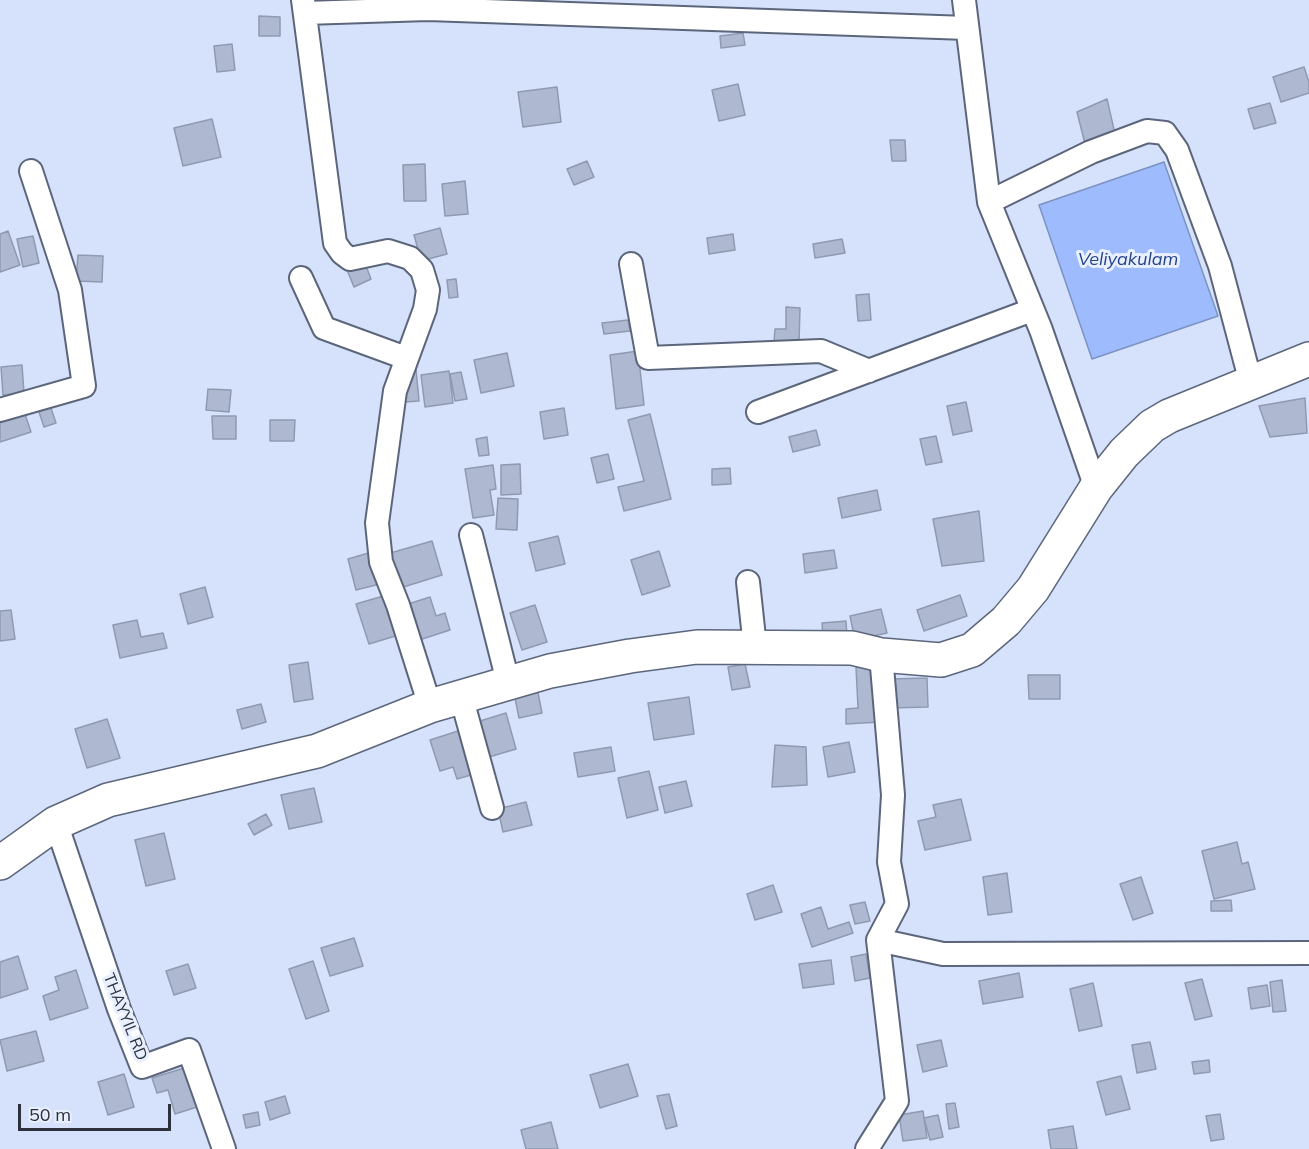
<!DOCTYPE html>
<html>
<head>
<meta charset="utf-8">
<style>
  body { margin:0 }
  #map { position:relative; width:1309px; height:1149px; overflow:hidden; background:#d6e2fb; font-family:Mulish,sans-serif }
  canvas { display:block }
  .scale { position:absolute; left:18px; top:1104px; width:153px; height:27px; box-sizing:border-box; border:3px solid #2d313b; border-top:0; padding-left:8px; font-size:18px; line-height:21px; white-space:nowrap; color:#2d313b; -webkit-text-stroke:4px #e8effe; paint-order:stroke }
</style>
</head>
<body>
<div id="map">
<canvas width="1309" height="1149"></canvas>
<div class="scale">50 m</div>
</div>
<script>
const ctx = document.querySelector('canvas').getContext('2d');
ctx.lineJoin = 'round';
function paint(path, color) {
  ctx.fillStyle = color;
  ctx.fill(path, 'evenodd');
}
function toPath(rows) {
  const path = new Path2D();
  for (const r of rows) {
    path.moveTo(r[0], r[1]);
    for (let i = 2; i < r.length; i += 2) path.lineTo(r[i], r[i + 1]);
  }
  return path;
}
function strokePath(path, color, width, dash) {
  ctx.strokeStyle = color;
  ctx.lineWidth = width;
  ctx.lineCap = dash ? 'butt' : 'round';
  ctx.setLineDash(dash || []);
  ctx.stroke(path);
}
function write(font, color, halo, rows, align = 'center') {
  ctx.font = font + ' Mulish,sans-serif';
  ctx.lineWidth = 6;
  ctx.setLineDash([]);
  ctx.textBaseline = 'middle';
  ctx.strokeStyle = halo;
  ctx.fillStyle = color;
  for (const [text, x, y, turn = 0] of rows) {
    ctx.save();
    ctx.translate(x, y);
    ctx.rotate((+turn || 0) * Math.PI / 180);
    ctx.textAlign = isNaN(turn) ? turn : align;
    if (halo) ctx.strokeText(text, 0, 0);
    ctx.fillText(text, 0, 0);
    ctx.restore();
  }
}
const water = toPath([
  [1164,162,1218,316,1092,359,1039,205,1164,162]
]);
paint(water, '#9dbbfd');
strokePath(water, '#7b92c3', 1.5);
const building = toPath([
  [259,16,280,17,280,36,259,36,259,16],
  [743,33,745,45,721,48,720,36,743,33],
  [232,44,235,70,217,72,214,46,232,44],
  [1304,67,1309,82,1309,93,1281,102,1273,77,1304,67],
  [738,84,745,115,719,121,712,90,738,84],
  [557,87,561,122,523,127,518,92,557,87],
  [1107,99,1115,134,1085,144,1077,112,1107,99],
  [1270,103,1276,123,1254,129,1248,109,1270,103],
  [212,119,221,157,183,166,174,128,212,119],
  [890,140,905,140,906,161,892,161,890,140],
  [587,161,594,177,574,185,567,169,587,161],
  [425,164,426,201,404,201,403,165,425,164],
  [465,181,468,214,445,216,442,184,465,181],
  [440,228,447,254,421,261,414,235,440,228],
  [8,231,20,265,0,272,0,234,8,231],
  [733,234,735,250,709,254,707,238,733,234],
  [33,236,39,263,23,267,17,239,33,236],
  [842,239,845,253,815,258,813,244,842,239],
  [78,255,103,256,102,282,76,281,78,255],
  [363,258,371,279,354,287,345,265,363,258],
  [456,279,458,297,449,298,447,280,456,279],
  [869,294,871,320,858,321,856,295,869,294],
  [786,307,800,308,799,343,774,342,775,329,786,329,786,307],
  [628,320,630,331,604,334,602,323,628,320],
  [638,351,644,405,616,409,610,355,638,351],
  [507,353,514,386,481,393,474,360,507,353],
  [22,365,24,393,3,395,1,367,22,365],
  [402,369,416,369,419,401,405,402,402,369],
  [449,371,453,403,425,407,421,375,449,371],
  [461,372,467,399,455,401,450,374,461,372],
  [208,389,231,390,229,412,206,410,208,389],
  [1305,398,1307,433,1270,437,1259,406,1305,398],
  [49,402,56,423,44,427,37,406,49,402],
  [966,402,972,431,953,435,947,406,966,402],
  [23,408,31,432,0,442,0,416,23,408],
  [564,408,568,435,544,439,540,412,564,408],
  [650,414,671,499,624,511,618,487,644,481,628,420,650,414],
  [212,416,236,416,236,439,213,439,212,416],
  [270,420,295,420,294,441,270,441,270,420],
  [816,430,820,445,793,452,789,437,816,430],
  [936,436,942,462,926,465,920,439,936,436],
  [487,437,489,455,479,456,476,439,487,437],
  [608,454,614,479,597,483,591,458,608,454],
  [520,464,521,494,501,495,501,465,520,464],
  [493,465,496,489,490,490,494,515,473,518,465,469,493,465],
  [730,468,731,484,712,485,712,469,730,468],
  [877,490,881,510,842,518,838,498,877,490],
  [498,498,518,499,517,530,496,529,498,498],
  [979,511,984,561,942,566,933,519,979,511],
  [558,536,565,564,536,571,529,543,558,536],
  [432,541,442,575,397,589,387,554,432,541],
  [834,550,837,568,805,573,803,554,834,550],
  [659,551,670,586,642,595,631,560,659,551],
  [372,552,380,584,356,590,348,559,372,552],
  [205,587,213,617,188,624,180,594,205,587],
  [390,594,402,634,369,644,356,604,390,594],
  [960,595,967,616,924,631,917,610,960,595],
  [430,597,436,616,445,613,450,630,413,642,402,606,430,597],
  [535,605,547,642,522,650,510,613,535,605],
  [881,609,887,633,855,640,850,616,881,609],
  [11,610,15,639,0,641,0,611,11,610],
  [137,620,141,637,163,633,167,648,120,658,113,625,137,620],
  [846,621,847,637,823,638,822,623,846,621],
  [308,662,313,699,294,702,289,665,308,662],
  [745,664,750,687,732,690,728,667,745,664],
  [877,666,880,722,846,724,846,709,858,708,856,667,877,666],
  [1028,675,1060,675,1060,699,1029,699,1028,675],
  [927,678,928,707,889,708,889,679,927,678],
  [537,688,542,713,519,718,514,693,537,688],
  [689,697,694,734,654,740,648,703,689,697],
  [261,704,266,722,242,729,237,710,261,704],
  [506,713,516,749,489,757,480,721,506,713],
  [107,719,120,758,87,768,75,729,107,719],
  [458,731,471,775,457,779,453,767,440,771,430,740,458,731],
  [849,742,855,772,828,777,823,747,849,742],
  [775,745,806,747,807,785,772,787,775,745],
  [611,747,615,771,578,777,574,753,611,747],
  [649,771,658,810,627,818,618,778,649,771],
  [686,781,692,806,665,813,659,787,686,781],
  [314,788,322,822,289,829,281,795,314,788],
  [961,799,971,840,925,850,918,821,936,817,933,805,961,799],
  [526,802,532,825,503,832,498,809,526,802],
  [266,814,272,825,254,835,248,824,266,814],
  [164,833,175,879,146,886,135,840,164,833],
  [1237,842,1242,864,1248,862,1255,889,1214,899,1202,851,1237,842],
  [1007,873,1012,912,988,915,983,877,1007,873],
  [1141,877,1153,913,1133,920,1120,884,1141,877],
  [773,885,782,912,755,920,747,894,773,885],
  [1231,900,1232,911,1211,911,1211,901,1231,900],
  [865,902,870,921,855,924,850,905,865,902],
  [821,907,828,929,849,922,853,933,812,947,801,914,821,907],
  [354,938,363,966,330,976,321,948,354,938],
  [866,954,870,978,855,981,851,957,866,954],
  [18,956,28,989,0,998,0,962,18,956],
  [831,960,834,984,803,988,799,964,831,960],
  [313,961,329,1011,306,1019,289,969,313,961],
  [188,964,196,988,174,995,166,971,188,964],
  [76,970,88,1008,50,1020,43,996,59,990,55,977,76,970],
  [1019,973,1023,997,983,1004,979,981,1019,973],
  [1202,979,1212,1016,1195,1020,1185,983,1202,979],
  [1282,980,1286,1011,1273,1012,1270,982,1282,980],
  [1093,983,1102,1026,1079,1031,1070,989,1093,983],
  [1267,985,1270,1006,1251,1009,1248,988,1267,985],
  [36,1031,44,1061,7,1071,0,1040,36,1031],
  [941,1040,947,1066,923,1072,917,1045,941,1040],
  [1150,1042,1156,1069,1137,1073,1132,1045,1150,1042],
  [1209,1060,1210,1072,1194,1074,1192,1062,1209,1060],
  [628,1064,638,1096,600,1108,590,1075,628,1064],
  [184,1068,197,1107,175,1114,168,1090,157,1093,152,1078,184,1068],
  [124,1074,134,1107,108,1115,98,1082,124,1074],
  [1121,1076,1130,1109,1106,1115,1097,1082,1121,1076],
  [669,1094,677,1126,666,1129,657,1096,669,1094],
  [285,1096,290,1113,270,1120,265,1102,285,1096],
  [955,1103,959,1127,949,1129,946,1104,955,1103],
  [923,1111,927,1138,903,1141,899,1115,923,1111],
  [258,1112,260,1125,246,1128,243,1115,258,1112],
  [1220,1114,1224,1139,1211,1141,1206,1116,1220,1114],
  [938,1115,943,1137,930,1140,924,1118,938,1115],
  [551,1122,558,1149,526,1149,521,1130,551,1122],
  [1073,1126,1077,1149,1051,1149,1048,1130,1073,1126]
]);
paint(building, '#aeb9d1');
strokePath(building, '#8f9ab1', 1.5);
const minor = toPath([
  [303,0,335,243,342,253,350,259,388,251,410,258,422,270,428,290,425,309,395,391,377,523,381,562,398,605,430,706],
  [964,0,989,202,1041,330,1096,488],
  [305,13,428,9,967,28],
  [989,202,1091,152,1147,131,1165,133,1177,150,1220,266,1251,383],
  [631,264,648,358,821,351,869,371],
  [301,278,324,328,406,358],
  [0,410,84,386,70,290,31,171],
  [758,412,1032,310],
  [471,535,508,682],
  [748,582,755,647],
  [881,655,893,795,889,862,897,904,878,940,943,954,1309,953],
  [461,696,492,808],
  [56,823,119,1009,142,1067,189,1050,224,1149],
  [867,1149,897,1101,878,940]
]);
const secondary = toPath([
  [0,863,56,823,108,800,317,751,430,706,550,671,630,656,697,647,852,648,881,655,941,660,972,650,1006,621,1033,589,1096,488,1124,453,1152,426,1169,416,1309,359]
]);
strokePath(minor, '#5c667b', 26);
strokePath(secondary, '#5c667b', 36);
strokePath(minor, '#fff', 22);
strokePath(secondary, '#fff', 33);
write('16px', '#2d313b', '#e8effe', [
  ["THAYYIL RD",125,1017,68]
]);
write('italic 18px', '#26438e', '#e8effe', [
  ["Veliyakulam",1128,260]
]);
</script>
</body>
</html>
